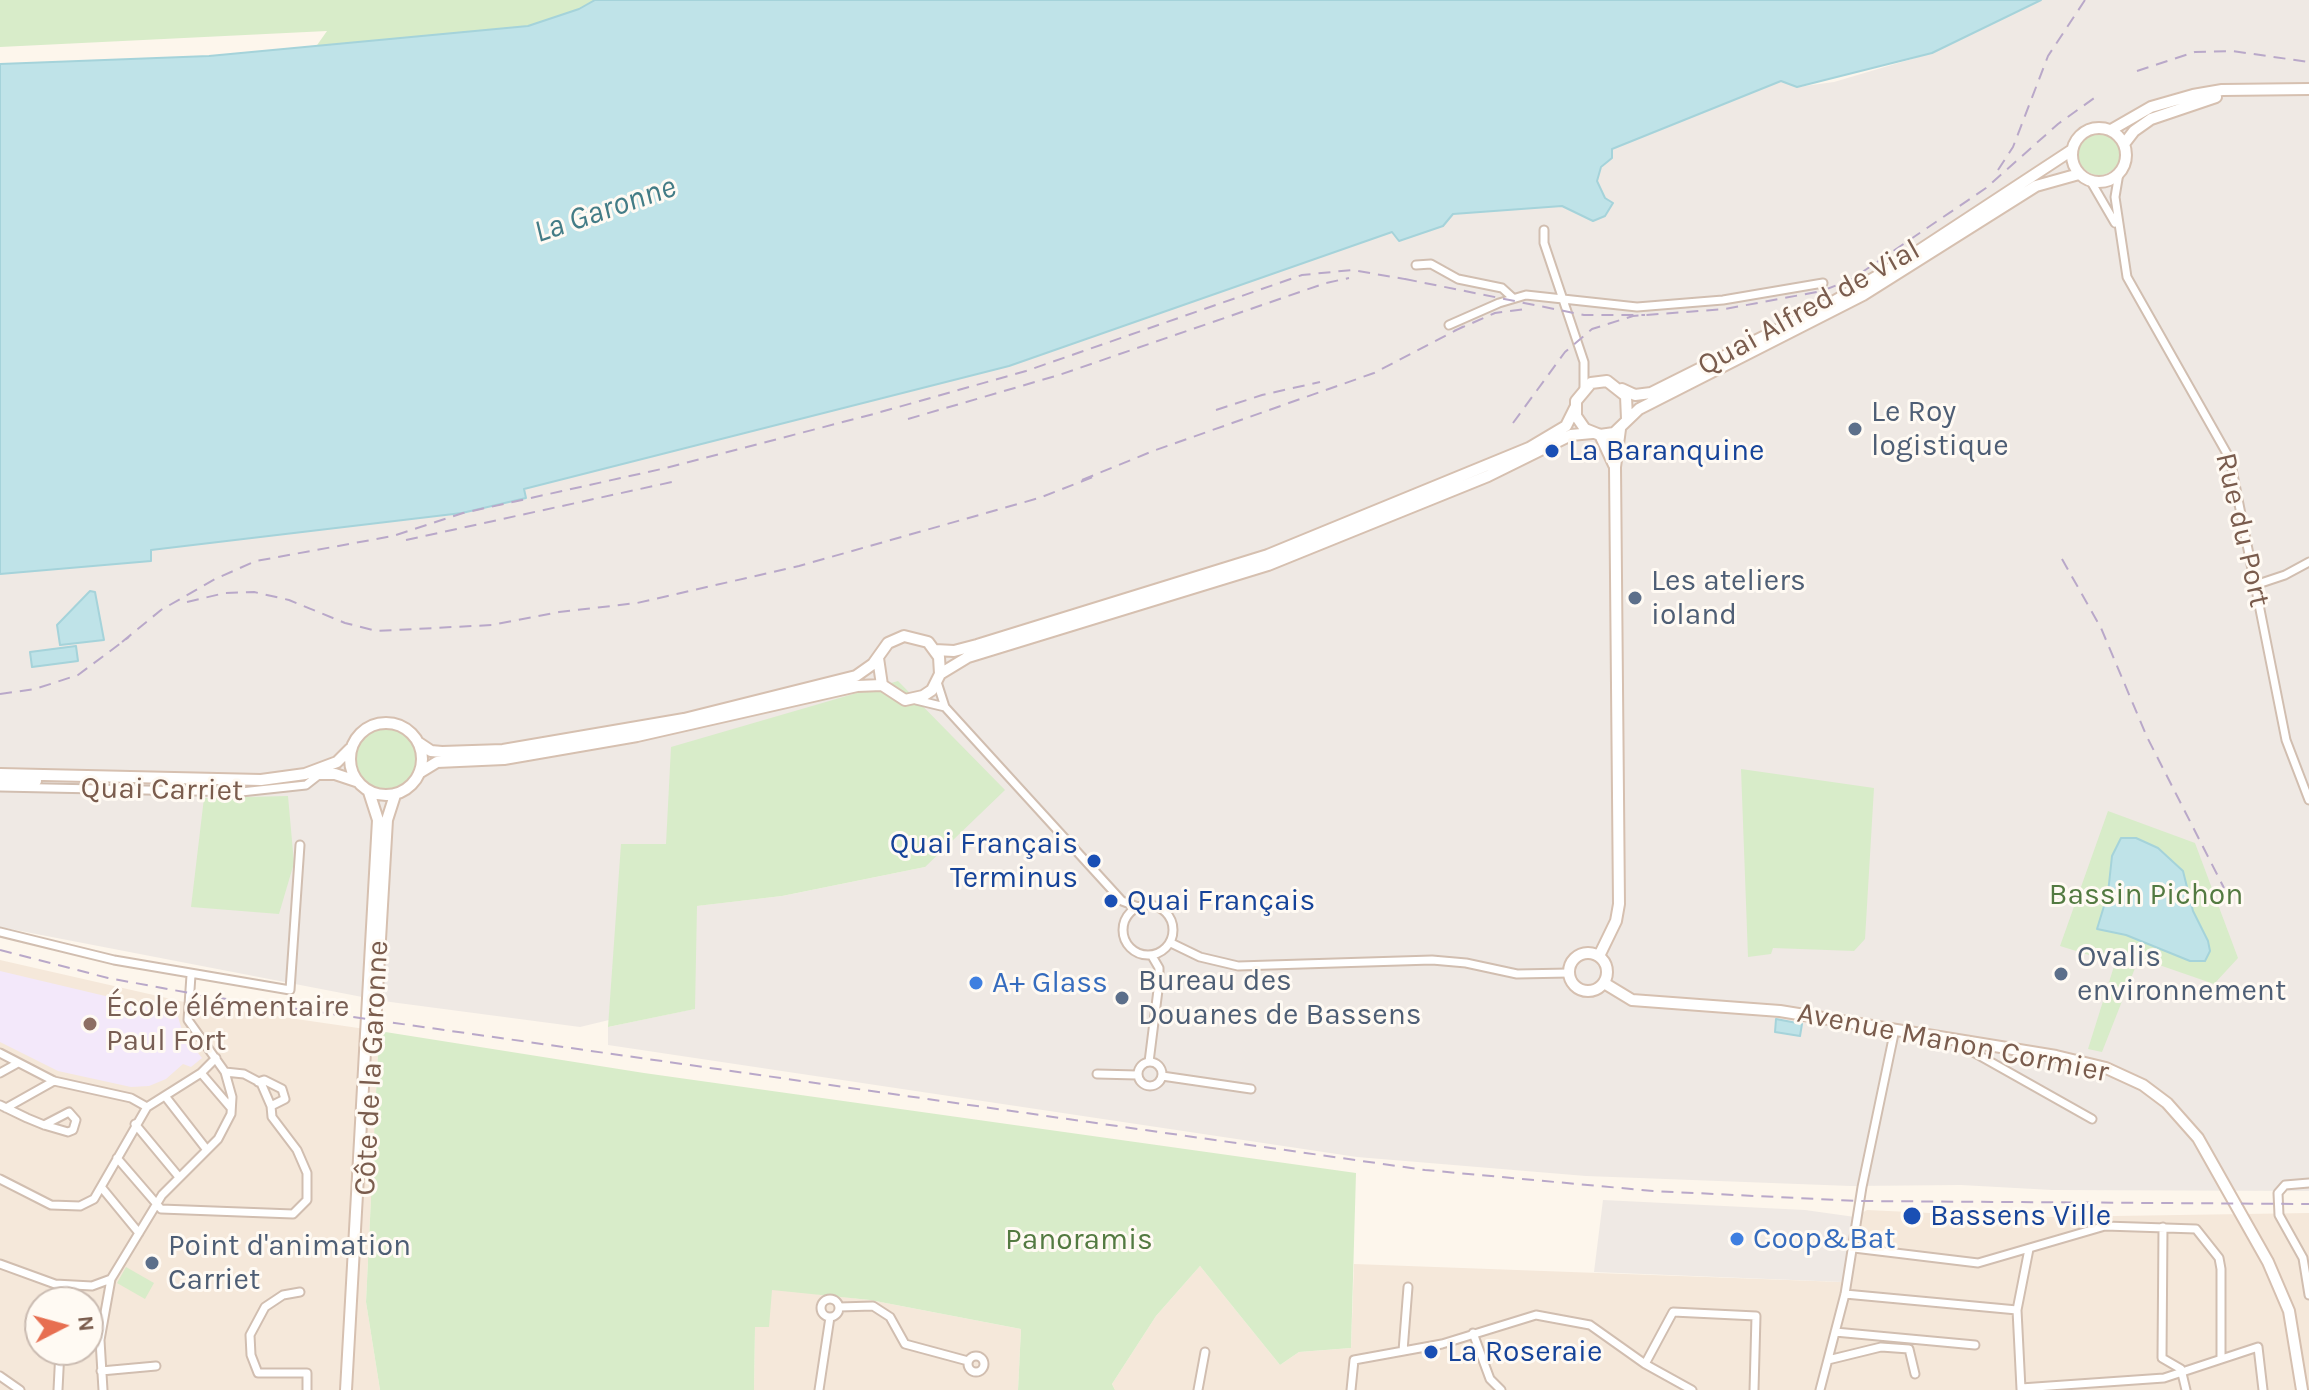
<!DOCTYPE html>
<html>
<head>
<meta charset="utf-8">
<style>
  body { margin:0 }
  #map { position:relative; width:2309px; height:1390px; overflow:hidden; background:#fdf6ec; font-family:Karla,sans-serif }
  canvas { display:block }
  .north { position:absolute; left:24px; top:1286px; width:80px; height:80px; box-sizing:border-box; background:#fffaf3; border:2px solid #cabbb1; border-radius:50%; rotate:84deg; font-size:22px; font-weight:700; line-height:32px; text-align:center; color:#7a5c4d }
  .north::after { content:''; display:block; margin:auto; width:28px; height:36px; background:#e76f51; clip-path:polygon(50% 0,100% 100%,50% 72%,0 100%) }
</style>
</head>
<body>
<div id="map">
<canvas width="2309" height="1390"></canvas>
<div class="north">N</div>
</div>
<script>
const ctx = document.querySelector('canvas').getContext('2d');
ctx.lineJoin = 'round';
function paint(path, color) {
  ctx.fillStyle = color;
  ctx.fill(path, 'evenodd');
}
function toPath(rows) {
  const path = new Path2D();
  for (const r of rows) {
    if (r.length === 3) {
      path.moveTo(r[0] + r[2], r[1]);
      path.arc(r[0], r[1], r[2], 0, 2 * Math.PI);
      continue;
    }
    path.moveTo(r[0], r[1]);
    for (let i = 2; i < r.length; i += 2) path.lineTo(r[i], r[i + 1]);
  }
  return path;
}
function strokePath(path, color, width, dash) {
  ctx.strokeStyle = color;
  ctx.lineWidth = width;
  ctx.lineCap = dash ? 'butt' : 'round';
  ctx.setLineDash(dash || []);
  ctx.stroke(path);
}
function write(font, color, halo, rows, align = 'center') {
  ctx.font = font + ' Karla,sans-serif';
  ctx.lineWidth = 6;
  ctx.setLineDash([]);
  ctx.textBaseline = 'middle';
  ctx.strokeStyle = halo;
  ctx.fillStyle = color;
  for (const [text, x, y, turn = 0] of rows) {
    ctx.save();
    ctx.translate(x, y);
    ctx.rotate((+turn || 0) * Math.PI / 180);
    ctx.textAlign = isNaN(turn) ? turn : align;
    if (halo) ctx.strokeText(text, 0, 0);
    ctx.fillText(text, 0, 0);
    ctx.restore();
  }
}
paint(toPath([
  [0,960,193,1004,379,1031,366,1302,380,1390,0,1390],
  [40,1302,88,1302,88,1350,40,1350],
  [1867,1210,1930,1213,1930,1228,1931,1221,1938,1221,1938,1214,2027,1214,2049,1217,2309,1213,2309,1390,1115,1390,1112,1384,1156,1316,1200,1266,1280,1365,1299,1352,1351,1348,1354,1264,1842,1282,1855,1217],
  [771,1289,870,1300,1021,1329,1018,1390,754,1390,755,1326]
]), '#f5e8da');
paint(toPath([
  [2041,0,2309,0,2309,1191,2052,1190,1961,1185,1851,1186,1586,1176,1357,1157,608,1045,608,1027,694,1009,696,906,782,896,925,867,666,844,622,844,609,1020,580,1027,383,1001,0,927,0,574,150,561,150,550,525,497,523,489,1393,232,1399,241,1443,226,1453,214,1562,206,1593,221,1613,203,1602,195,1597,181,1598,172,1611,158,1612,149,1781,81,1797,87,1834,82,1932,53],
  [1603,1200,1805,1210,1855,1217,1843,1282,1594,1272]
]), '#efe9e4');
paint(toPath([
  [0,971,177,1013,183,1034,202,1058,191,1067,183,1064,166,1079,149,1086,131,1087,58,1071,0,1042]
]), '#f3e8fa');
paint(toPath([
  [0,0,595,0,579,9,528,26,315,48,327,31,0,47],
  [2099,154,21],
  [898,681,1005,790,925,867,782,896,697,906,695,1009,608,1027,621,844,666,844,671,747],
  [385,759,31],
  [1741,769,1874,788,1865,939,1854,951,1773,948,1771,954,1748,957],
  [288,796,294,863,279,914,191,907,204,798],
  [2108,811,2195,843,2238,958,2214,984,2139,958,2102,1052,2088,1049,2115,963,2060,946],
  [379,1031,644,1073,1356,1173,1351,1348,1299,1352,1280,1365,1200,1266,1156,1316,1112,1384,1115,1390,1018,1390,1021,1329,870,1300,772,1290,769,1327,755,1327,754,1390,380,1390,366,1302],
  [126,1267,154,1283,145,1299,117,1283]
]), '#d8ecc9');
const water = toPath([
  [595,0,2041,0,1932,53,1797,87,1781,81,1612,149,1612,158,1601,167,1597,181,1605,198,1613,203,1605,216,1593,221,1562,206,1453,214,1443,226,1399,241,1392,232,1009,366,524,489,526,498,462,513,151,550,151,561,0,574,0,64,209,56,528,26,579,9,595,0],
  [90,591,95,592,104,640,60,645,57,625,90,591],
  [76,646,78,661,32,667,30,652,76,646],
  [2121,838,2136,838,2158,848,2183,871,2193,911,2208,941,2210,951,2205,961,2190,961,2126,935,2097,929,2108,893,2112,856,2121,838],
  [1776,1019,1802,1024,1800,1036,1775,1032,1776,1019]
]);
paint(water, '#bfe3e8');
strokePath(water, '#a5d3da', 2);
const street = toPath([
  [2119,173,2115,197,2127,277,2230,459,2286,740,2309,800],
  [2090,180,2115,223],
  [1544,230,1544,243,1584,362,1584,388],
  [1416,265,1431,264,1458,279,1502,288,1513,298],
  [1449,325,1499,303,1526,295,1637,307,1723,300,1823,283],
  [2255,585,2285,575,2309,562],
  [937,682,945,707,1122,901,1138,907],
  [916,700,945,707],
  [0,787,241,792,306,785,320,774],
  [1148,930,25],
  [0,932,114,960,290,990,300,845],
  [1171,943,1200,957,1238,966,1432,960,1466,963,1517,974,1569,973],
  [1970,1043,1973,1052,2092,1119],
  [0,1053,54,1081,131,1098,147,1107],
  [1149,1062,1159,982,1159,968,1152,956],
  [1150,1074,12],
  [225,1072,244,1074,261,1083,271,1106,285,1099,282,1089,264,1080,258,1082],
  [0,1073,18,1063],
  [201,1073,231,1108],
  [1097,1074,1137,1075],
  [1162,1076,1251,1089],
  [165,1096,207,1150],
  [0,1105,27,1118,44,1125,68,1132,73,1130,76,1120,69,1112,44,1125],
  [6,1108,54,1081],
  [135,1124,179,1177],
  [117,1158,161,1209,293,1214,307,1200,307,1173,297,1150,272,1117,271,1106],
  [0,1179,51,1205,80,1206,94,1199,147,1107,201,1073,216,1058],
  [2309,1183,2285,1185,2278,1193,2279,1215,2303,1258,2309,1295],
  [102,1188,139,1233],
  [2163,1227,2162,1358,2181,1369,2186,1390],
  [1854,1248,1978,1263,2105,1226,2196,1229,2219,1258,2221,1269,2221,1357],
  [0,1264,55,1284,92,1286,111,1279],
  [300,1292,283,1295,265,1307,250,1335,251,1355,258,1373,307,1373,307,1390],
  [1845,1294,2017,1310],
  [830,1308,9],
  [62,1302,63,1285],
  [839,1307,873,1306,890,1317,905,1344,968,1361],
  [1835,1332,1975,1345],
  [1473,1333,1490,1379,1501,1390],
  [1403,1351,1408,1287],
  [976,1364,8],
  [1828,1360,1881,1347,1909,1349,1915,1374],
  [1645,1364,1673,1312,1756,1316,1754,1390],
  [101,1371,156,1366],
  [0,1376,20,1390],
  [2021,1388,2164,1378,2258,1347,2263,1390],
  [2021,1389,2017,1310,2029,1249],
  [58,1390,60,1350],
  [103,1390,100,1340,111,1279,162,1195,218,1139,231,1114,232,1097,225,1072,188,1020,191,975],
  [819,1390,830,1317],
  [1198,1390,1205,1352],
  [1351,1390,1354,1360,1442,1344,1536,1315,1590,1325,1645,1364,1692,1390],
  [1820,1390,1845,1294,1862,1187,1895,1029]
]);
const secondary = toPath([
  [2099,155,27],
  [2111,130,2151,107,2193,95,2222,90,2309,89],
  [2124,144,2134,131,2151,119,2216,97],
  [1622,389,1635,395,1651,393,1831,303,1903,261,2072,150],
  [1627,419,1626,396,1607,381,1591,383,1576,401,1576,416,1585,429,1600,435,1614,433,1639,409,1863,295,2036,186,2079,174],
  [1600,435,1614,465],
  [935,650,954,651,977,645,1268,555,1529,448,1566,426,1575,408],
  [940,674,968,657,1268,565,1488,476,1571,435,1592,433],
  [386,759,36],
  [419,743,431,751,442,752,503,750,684,719,856,676,873,664,888,643,904,636,928,642,939,657,940,674,932,690,923,696,905,700,882,685,878,658],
  [419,773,437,762,504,759,637,736,857,686,882,685],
  [0,774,261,780,305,774,337,762,350,749],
  [311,774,335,774,356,781],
  [0,782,36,781],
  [1588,972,19],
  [1599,956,1616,921,1619,904,1615,467,1620,429],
  [1604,983,1632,1000,1780,1011,2056,1056,2106,1068,2143,1085,2167,1103,2198,1138,2268,1262,2289,1311,2302,1390],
  [375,1025,387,820,395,795],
  [346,1390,378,820,369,792]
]);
strokePath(street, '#d1beb0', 11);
strokePath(secondary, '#d6c0b0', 14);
strokePath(street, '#fff', 7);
strokePath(secondary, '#fff', 10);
strokePath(toPath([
  [2137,71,2195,52,2232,51,2309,62],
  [1998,170,2013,147,2048,56,2085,0],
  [1405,279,1584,315,1645,315],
  [1454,331,1495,313,1526,309],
  [1216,410,1262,395,1320,382],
  [908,419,1059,375,1326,283,1349,278],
  [1513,423,1565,352,1592,329,1633,316,1725,309,1822,291,1852,279,1986,188,2058,124,2097,96],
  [1082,480,1153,451,1374,373,1464,326],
  [406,540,672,482],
  [2062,559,2101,628,2147,737,2224,888],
  [187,602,225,593,254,592,289,600,345,623,377,631,492,625,559,612,637,603,799,566,1039,498,1093,477],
  [122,642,161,610,215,579,256,561,393,536,463,513,666,468,870,415,1026,371,1302,275,1352,270,1416,281],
  [0,694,35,689,78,675,129,637],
  [0,950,108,978,206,996,1425,1170,1653,1191,1858,1201,2309,1204]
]), '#b9a8c9', 2, [12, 8]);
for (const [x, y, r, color] of [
  [1855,429,8,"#5c6f8a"],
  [1552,451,8,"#1a4fb4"],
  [1635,598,8,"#5c6f8a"],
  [1094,861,8,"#1a4fb4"],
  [1111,901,8,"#1a4fb4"],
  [2061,974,8,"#5c6f8a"],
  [976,983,8,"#3f7fe0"],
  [1122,998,8,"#5c6f8a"],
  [90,1024,8,"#8d6e63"],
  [1912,1216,10,"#1a4fb4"],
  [1737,1239,8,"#3f7fe0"],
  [152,1263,8,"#5c6f8a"],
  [1431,1352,8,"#1a4fb4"]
]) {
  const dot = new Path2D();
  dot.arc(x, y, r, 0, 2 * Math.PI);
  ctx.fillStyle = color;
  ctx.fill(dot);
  strokePath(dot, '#fffaf3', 3);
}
write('30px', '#7a5c4d', '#fffaf3', [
  ["Quai Alfred de Vial",1809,308,-29],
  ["Rue du Port",2242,530,77],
  ["Quai Carriet",162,790,1],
  ["Avenue Manon Cormier",1953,1043,11],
  ["Côte de la Garonne",372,1068,-87]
]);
write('30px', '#4e5e75', '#fffaf3', [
  ["Le Roy",1871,412],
  ["logistique",1871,446],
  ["Les ateliers",1651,581],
  ["ioland",1651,615],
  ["Ovalis",2077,957],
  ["environnement",2077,991],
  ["Bureau des",1138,981],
  ["Douanes de Bassens",1138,1015],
  ["Point d'animation",168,1246],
  ["Carriet",168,1280]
], 'left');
write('30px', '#164399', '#fffaf3', [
  ["La Baranquine",1568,451],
  ["Quai Français",1078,844,"right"],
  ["Terminus",1078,878,"right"],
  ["Quai Français",1127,901],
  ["Bassens Ville",1930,1216],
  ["La Roseraie",1447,1352]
], 'left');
write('30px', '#537a41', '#fffaf3', [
  ["Bassin Pichon",2146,895],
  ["Panoramis",1079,1240]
]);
write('30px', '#366cbe', '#fffaf3', [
  ["A+ Glass",992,983],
  ["Coop&Bat",1753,1239]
], 'left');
write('30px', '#785e54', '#fffaf3', [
  ["École élémentaire",106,1007],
  ["Paul Fort",106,1041]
], 'left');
write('italic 32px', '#437c86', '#fffaf3', [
  ["La Garonne",605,210,-19]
]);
</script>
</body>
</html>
